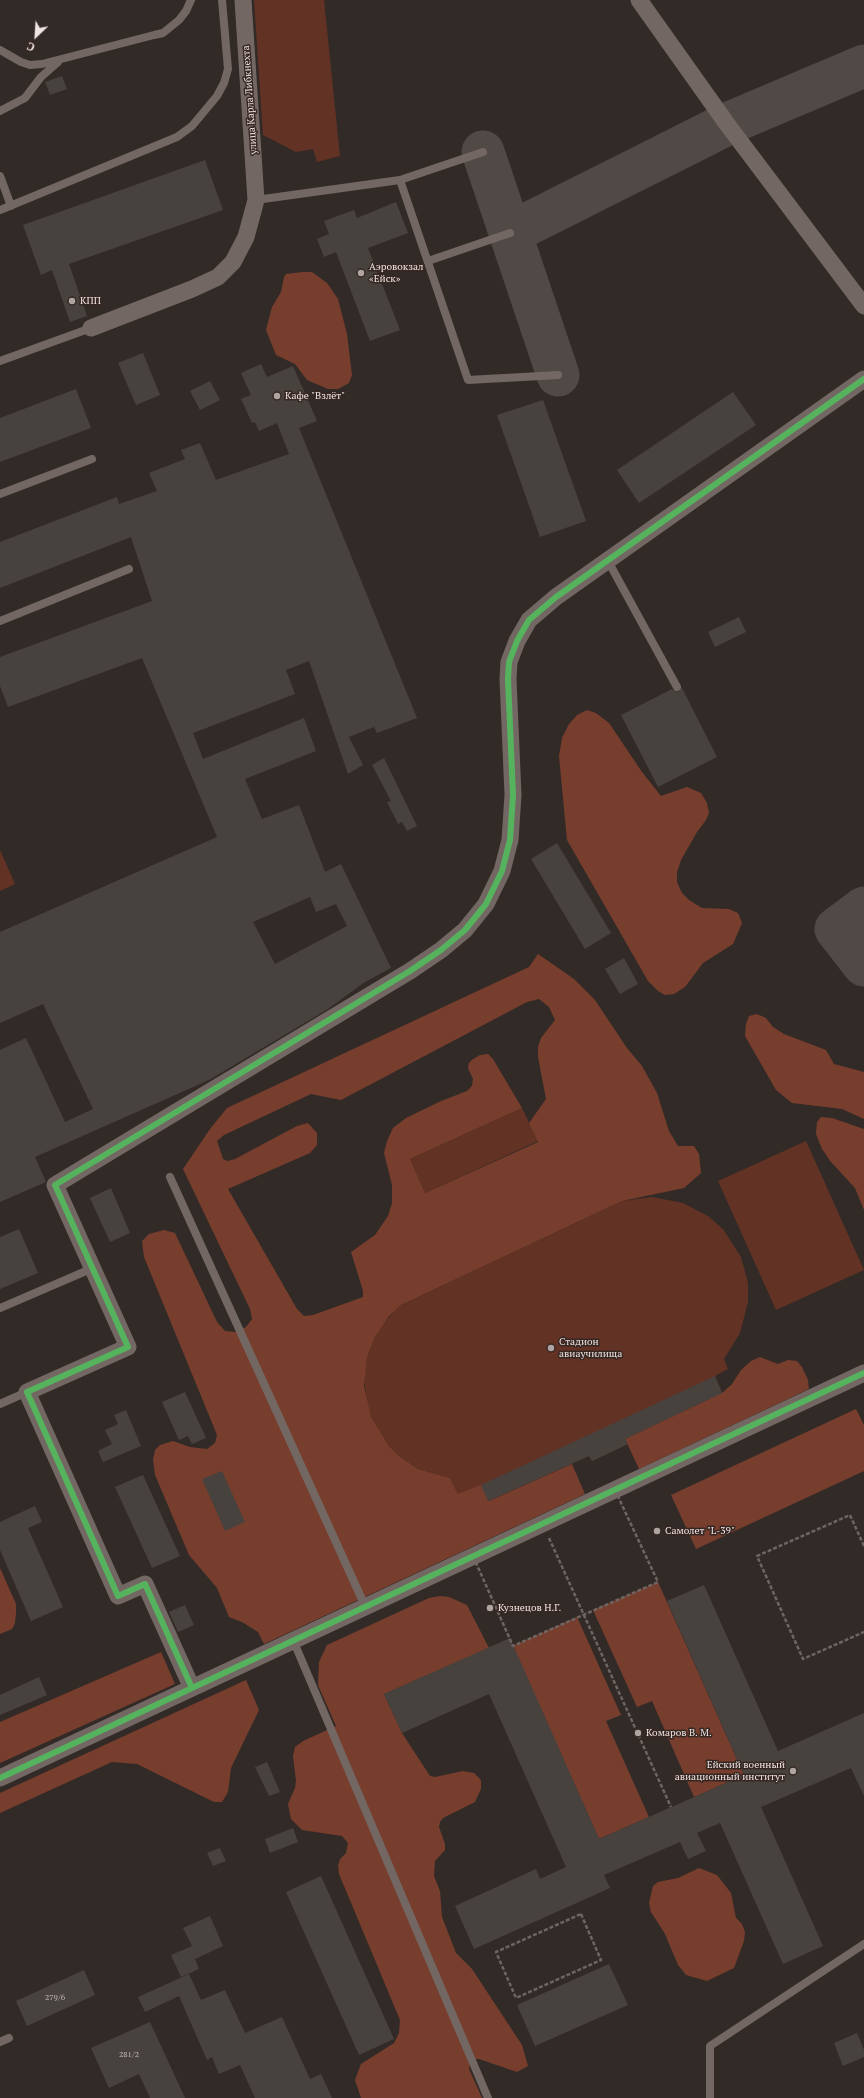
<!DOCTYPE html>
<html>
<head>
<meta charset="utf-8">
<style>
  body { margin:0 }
  #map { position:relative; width:864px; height:2098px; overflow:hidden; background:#322a27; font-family:"PT Serif",serif }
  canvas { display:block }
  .north { position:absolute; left:16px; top:16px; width:40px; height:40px; -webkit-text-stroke:3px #362723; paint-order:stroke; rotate:205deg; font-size:11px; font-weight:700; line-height:16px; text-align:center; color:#f0e5e2 }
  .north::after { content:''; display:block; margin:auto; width:14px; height:18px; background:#f0e5e2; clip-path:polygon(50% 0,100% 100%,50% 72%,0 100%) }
</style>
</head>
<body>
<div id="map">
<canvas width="864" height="2098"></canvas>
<div class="north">С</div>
</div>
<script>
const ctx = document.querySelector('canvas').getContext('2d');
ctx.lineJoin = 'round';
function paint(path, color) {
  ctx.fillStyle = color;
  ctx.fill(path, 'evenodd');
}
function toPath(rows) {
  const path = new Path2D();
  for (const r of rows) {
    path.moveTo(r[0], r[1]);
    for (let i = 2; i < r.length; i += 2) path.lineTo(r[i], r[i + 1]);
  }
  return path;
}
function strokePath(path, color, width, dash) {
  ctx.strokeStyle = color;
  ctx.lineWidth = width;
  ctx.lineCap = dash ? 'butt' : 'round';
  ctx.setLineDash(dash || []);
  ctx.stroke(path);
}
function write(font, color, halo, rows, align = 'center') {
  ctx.font = font + ' "PT Serif",serif';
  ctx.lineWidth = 3;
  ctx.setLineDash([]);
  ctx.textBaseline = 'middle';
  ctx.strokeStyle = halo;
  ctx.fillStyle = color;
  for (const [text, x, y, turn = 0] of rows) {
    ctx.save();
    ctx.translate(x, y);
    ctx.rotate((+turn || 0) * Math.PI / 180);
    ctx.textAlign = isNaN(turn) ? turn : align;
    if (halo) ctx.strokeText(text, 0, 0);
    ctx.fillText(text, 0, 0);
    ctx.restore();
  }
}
paint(toPath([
  [254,0,324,0,340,156,317,162,313,149,296,152,263,135],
  [0,850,15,884,0,891],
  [522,1108,538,1141,425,1193,410,1159],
  [806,1141,864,1270,776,1310,718,1181],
  [652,1197,683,1203,708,1216,723,1229,741,1257,748,1283,748,1302,740,1333,724,1359,728,1369,715,1376,722,1393,625,1439,628,1444,592,1461,589,1456,488,1501,458,1494,450,1478,418,1469,399,1456,388,1445,375,1426,368,1410,364,1378,367,1357,375,1337,383,1324,396,1309,401,1305,622,1201]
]), '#623224');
paint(toPath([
  [303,272,312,272,327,283,338,299,347,334,352,375,349,383,338,389,328,389,307,380,295,364,276,355,266,330,272,307,281,292,284,277,286,274],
  [587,710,596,713,609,723,642,772,661,796,687,787,701,793,707,803,709,813,706,820,697,832,681,860,677,872,677,882,682,893,689,900,702,908,729,909,738,913,742,923,733,944,703,963,685,987,674,994,665,995,658,991,648,981,567,840,559,756,562,738,569,724,577,715],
  [538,954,574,979,595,1000,627,1048,642,1066,657,1093,669,1131,678,1146,694,1146,699,1154,701,1173,684,1188,622,1201,401,1305,389,1316,375,1337,367,1357,364,1386,371,1417,388,1445,399,1456,418,1469,450,1478,458,1494,481,1485,489,1501,572,1464,585,1494,264,1644,258,1632,242,1622,229,1617,217,1588,189,1555,155,1475,153,1460,155,1450,160,1445,173,1441,190,1447,207,1449,215,1443,217,1435,144,1257,142,1241,149,1234,164,1230,175,1233,217,1322,225,1331,236,1332,246,1327,252,1319,250,1309,183,1169,210,1129,227,1108,529,967],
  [539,999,549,1007,555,1020,541,1038,538,1047,538,1057,546,1099,529,1123,538,1142,425,1193,410,1159,522,1108,493,1059,488,1054,480,1055,473,1059,469,1063,468,1068,473,1079,472,1086,467,1091,441,1101,406,1118,393,1128,387,1141,384,1153,392,1185,392,1203,388,1216,375,1235,351,1252,363,1291,363,1297,313,1315,304,1316,297,1309,228,1189,310,1153,317,1145,317,1133,308,1123,297,1126,235,1159,228,1161,223,1159,217,1141,224,1135,311,1094,341,1100,527,1002],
  [757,1014,766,1018,773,1027,784,1034,826,1050,834,1064,864,1072,864,1119,842,1109,792,1103,776,1090,745,1036,746,1024,749,1016],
  [821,1117,832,1118,864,1129,864,1210,855,1188,831,1162,822,1149,816,1134,817,1122],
  [760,1357,778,1364,788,1360,797,1361,802,1367,808,1380,809,1389,639,1469,625,1439,722,1393,732,1384,741,1370,751,1361],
  [856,1409,864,1425,864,1471,696,1549,671,1495],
  [0,1568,16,1604,16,1613,15,1623,12,1629,0,1634],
  [658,1582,744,1775,694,1797,652,1701,637,1707,593,1610],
  [440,1596,449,1597,467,1605,489,1648,384,1694,402,1733,430,1776,435,1777,463,1771,474,1773,481,1780,481,1789,475,1802,443,1818,440,1822,439,1827,445,1844,445,1850,435,1861,434,1876,440,1891,442,1917,456,1953,472,1969,522,2045,528,2066,517,2072,479,2059,474,2059,470,2063,469,2069,482,2098,361,2098,355,2080,361,2064,394,2043,399,2033,400,2020,339,1874,338,1866,340,1859,346,1853,348,1843,342,1836,302,1830,291,1819,288,1804,295,1788,296,1781,293,1756,295,1747,303,1741,336,1726,318,1685,319,1662,327,1645,429,1598],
  [577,1617,621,1715,606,1721,649,1817,599,1839,513,1646],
  [161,1652,175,1684,0,1763,0,1722],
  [246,1680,259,1710,231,1768,228,1792,222,1802,214,1802,137,1764,112,1762,0,1813,0,1793],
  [699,1868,717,1875,731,1893,736,1918,742,1924,745,1932,744,1941,734,1968,707,1981,686,1975,678,1965,665,1934,651,1912,649,1903,653,1886,658,1882,678,1878]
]), '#783e2d');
strokePath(toPath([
  [483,152,558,375],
  [510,233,727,124,864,66],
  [864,908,836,929,864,965]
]), '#514946', 43);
paint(toPath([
  [62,76,67,89,50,95,45,82],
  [205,160,223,210,69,264,87,316,70,322,52,270,41,275,23,225],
  [396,202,408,233,368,248,400,330,370,341,336,252,324,257,317,239,329,234,324,221,354,210,357,218],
  [143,353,160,395,136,405,118,363],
  [261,364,267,377,293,366,317,421,299,428,417,718,377,733,374,727,349,737,363,765,348,774,309,661,286,670,295,694,193,733,203,759,304,718,316,751,245,779,262,819,299,805,325,872,341,864,391,968,365,982,328,1009,209,1080,35,1157,46,1182,0,1202,0,1050,26,1038,65,1122,93,1109,43,1004,0,1023,0,932,217,837,142,658,8,707,0,686,0,657,152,601,131,537,0,588,0,542,117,497,119,504,157,491,149,473,185,459,181,450,200,443,216,480,289,454,277,423,259,431,255,422,252,423,241,399,251,395,241,373],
  [310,897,316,912,336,904,347,926,275,964,253,922],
  [210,381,220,400,200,410,190,391],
  [76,389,91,428,0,462,0,418],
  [733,392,756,425,639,503,617,470],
  [543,400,586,521,540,537,497,415],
  [739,617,746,632,715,647,708,632],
  [682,688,717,757,658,787,621,715,672,689,677,692],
  [384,758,417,826,407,831,402,822,398,824,387,802,391,801,372,765],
  [557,843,611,933,585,949,531,859],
  [624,958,638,984,620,994,605,969],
  [111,1188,130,1233,110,1242,90,1198],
  [19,1229,38,1273,0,1289,0,1237],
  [715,1376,722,1393,625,1439,628,1444,592,1461,589,1456,488,1501,481,1485],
  [185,1392,206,1438,192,1444,188,1436,179,1440,162,1402],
  [126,1410,141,1446,103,1462,98,1451,112,1444,105,1430,118,1424,114,1415],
  [222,1471,245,1522,225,1531,202,1479],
  [143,1475,180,1556,152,1568,115,1487],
  [35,1506,42,1522,28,1528,63,1607,31,1621,0,1550,0,1522],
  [704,1585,778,1751,864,1713,864,1796,851,1768,761,1807,823,1946,783,1964,720,1823,697,1833,706,1851,688,1859,680,1842,604,1875,610,1888,474,1949,455,1906,536,1869,540,1879,566,1867,489,1694,402,1733,384,1694,510,1638,599,1839,744,1775,667,1601],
  [185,1605,194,1625,178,1632,169,1612],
  [39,1677,47,1695,0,1715,0,1695],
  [267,1762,280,1792,269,1796,255,1767],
  [293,1828,298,1842,270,1853,265,1839],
  [220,1848,226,1861,213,1866,207,1853],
  [321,1876,394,2039,359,2055,286,1892],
  [210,1916,223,1946,195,1959,199,1969,181,1977,171,1955,192,1946,183,1928],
  [609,1964,628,2005,535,2046,517,2005],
  [84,1970,95,1995,27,2026,16,2001],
  [189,1974,201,2000,225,1990,245,2033,282,2017,310,2079,321,2074,332,2098,255,2098,240,2065,219,2074,212,2057,207,2060,179,1996,145,2012,138,1997],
  [150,2022,168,2061,185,2098,150,2098,139,2074,109,2088,91,2048],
  [857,2033,864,2050,864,2057,843,2066,834,2043]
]), '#48423f');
strokePath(toPath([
  [615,1490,658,1582,513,1646,473,1556,615,1490],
  [549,1538,671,1807],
  [864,1546,850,1515,757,1556,803,1659,864,1632],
  [581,1914,601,1960,516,1998,496,1952,581,1914]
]), '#6e6562', 2.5, [4, 2]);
strokePath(toPath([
  [0,50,21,62,30,65,42,64,154,35,163,33,179,20,186,11,191,0],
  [0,111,25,98,41,77,58,62],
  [0,176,11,206],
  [400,180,468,380,558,375],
  [256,200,400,180,483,152],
  [0,210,177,137,192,126,217,96,224,83,228,69,222,0],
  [428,261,510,233],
  [0,361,91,328],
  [0,494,92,459],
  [608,561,677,687],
  [0,621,129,569],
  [170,1177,365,1606],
  [0,1308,93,1268],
  [0,1404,27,1392],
  [293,1640,488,2098],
  [0,2042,9,2038],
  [710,2098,710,2046,864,1944]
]), '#736764', 8);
strokePath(toPath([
  [639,0,727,124,864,306],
  [91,328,192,289,218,277,233,262,246,237,256,200,243,0],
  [192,1688,145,1584,118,1596,27,1392,128,1347,55,1185,410,971,441,950,465,930,486,904,502,871,510,840,513,795,508,679,509,662,517,641,529,620,556,597,864,379],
  [0,1778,864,1373]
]), '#736764', 17);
strokePath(toPath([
  [192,1688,145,1584,118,1596,27,1392,128,1347,55,1185,410,971,441,950,465,930,486,904,502,871,510,840,513,795,508,679,509,662,517,641,529,620,556,597,864,379],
  [0,1778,864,1373]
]), '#56b35d', 6);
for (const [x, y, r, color] of [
  [361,273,4,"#aea4a1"],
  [72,301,4,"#aea4a1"],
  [277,396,4,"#aea4a1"],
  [551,1348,4,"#aea4a1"],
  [657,1531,4,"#aea4a1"],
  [490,1608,4,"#aea4a1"],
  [638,1733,4,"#aea4a1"],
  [793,1771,4,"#aea4a1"]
]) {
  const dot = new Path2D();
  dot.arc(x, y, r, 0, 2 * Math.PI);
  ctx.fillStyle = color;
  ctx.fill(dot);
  strokePath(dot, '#362723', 1.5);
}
write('8px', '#c6bcb9', null, [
  ["279/6",55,1998],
  ["281/2",129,2055]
]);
write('10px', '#f0e5e2', '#362723', [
  ["улица Карла Либкнехта",250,100,-94]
]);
write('10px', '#f0e5e2', '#362723', [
  ["Аэровокзал",369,267],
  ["«Ейск»",369,279],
  ["КПП",80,301],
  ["Кафе \"Взлёт\"",285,396],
  ["Стадион",559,1342],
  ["авиаучилища",559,1354],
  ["Самолет \"L-39\"",665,1531],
  ["Кузнецов Н.Г.",498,1608],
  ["Комаров В. М.",646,1733],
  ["Ейский военный",785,1765,"right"],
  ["авиационный институт",785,1777,"right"]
], 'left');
</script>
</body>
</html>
